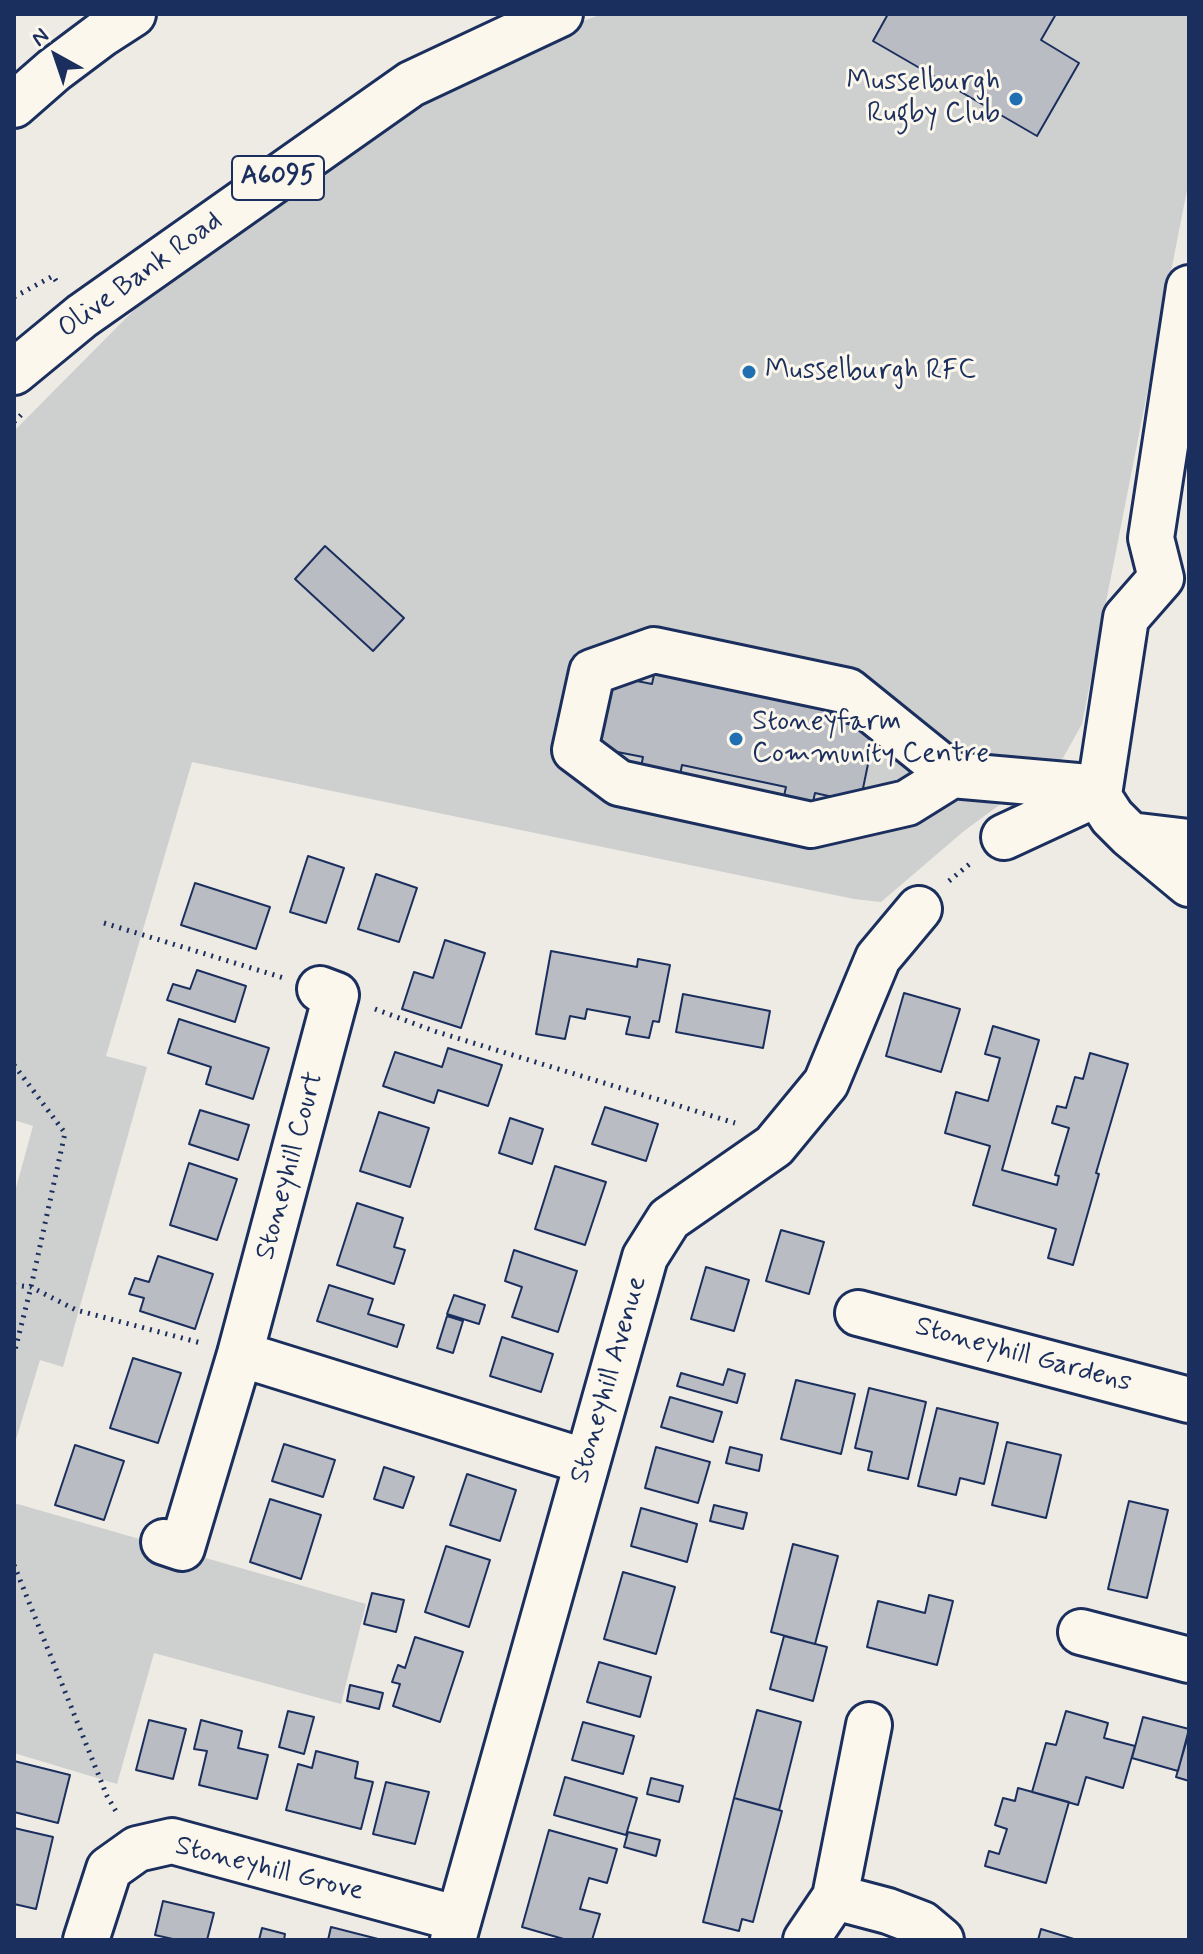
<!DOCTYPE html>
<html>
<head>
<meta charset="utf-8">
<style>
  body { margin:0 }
  #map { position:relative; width:1203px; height:1954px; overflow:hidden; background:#eeebe4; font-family:Mynerve,sans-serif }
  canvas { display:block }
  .frame { position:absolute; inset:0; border:16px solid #1b2f5e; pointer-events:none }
  .north { position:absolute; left:16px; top:16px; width:80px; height:80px; -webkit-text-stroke:6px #fbf7ec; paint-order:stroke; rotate:320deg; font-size:22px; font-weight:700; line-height:32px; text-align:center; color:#1b2f5e }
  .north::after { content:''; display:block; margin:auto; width:28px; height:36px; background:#1b2f5e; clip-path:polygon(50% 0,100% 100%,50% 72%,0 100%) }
</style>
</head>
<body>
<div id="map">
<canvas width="1203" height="1954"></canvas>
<div class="frame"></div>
<div class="north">N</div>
</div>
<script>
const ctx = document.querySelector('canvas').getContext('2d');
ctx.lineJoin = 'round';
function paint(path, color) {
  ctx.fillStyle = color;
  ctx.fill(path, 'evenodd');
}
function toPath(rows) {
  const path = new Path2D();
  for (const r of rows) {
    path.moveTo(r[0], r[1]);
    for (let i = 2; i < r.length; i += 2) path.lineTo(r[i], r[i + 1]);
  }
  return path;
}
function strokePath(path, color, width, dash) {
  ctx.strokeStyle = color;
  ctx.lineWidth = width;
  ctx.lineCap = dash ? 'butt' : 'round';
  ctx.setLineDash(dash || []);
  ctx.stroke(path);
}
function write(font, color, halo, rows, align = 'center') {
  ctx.font = font + ' Mynerve,sans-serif';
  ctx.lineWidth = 6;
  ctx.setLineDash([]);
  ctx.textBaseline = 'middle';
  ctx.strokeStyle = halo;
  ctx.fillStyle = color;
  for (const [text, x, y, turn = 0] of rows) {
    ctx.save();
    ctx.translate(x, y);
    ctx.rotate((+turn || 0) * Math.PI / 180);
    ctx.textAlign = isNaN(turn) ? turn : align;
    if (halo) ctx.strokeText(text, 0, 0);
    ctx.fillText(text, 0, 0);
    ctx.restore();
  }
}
paint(toPath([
  [602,14,1189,14,1189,180,1082,724,1063,758,964,831,881,902,854,899,192,762,106,1056,147,1067,63,1367,40,1360,14,1446,14,1195,33,1126,14,1120,14,431,134,310,333,156,559,30],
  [14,1503,366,1604,341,1704,154,1653,117,1784,14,1753]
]), '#cecfcf');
const building = toPath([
  [888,14,1056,14,1041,40,1079,63,1037,136,873,41,888,14],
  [325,546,404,618,373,651,295,579,325,546],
  [655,670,832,707,829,720,875,730,860,803,815,793,811,811,782,805,786,787,682,765,679,780,640,772,643,757,597,748,612,676,652,684,655,670],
  [308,856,344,868,326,923,290,912,308,856],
  [376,874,417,888,399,942,358,929,376,874],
  [195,883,270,907,256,949,181,925,195,883],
  [445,940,485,953,461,1028,402,1009,414,972,433,978,445,940],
  [551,951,637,967,638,959,670,965,659,1022,653,1021,649,1038,626,1034,630,1017,587,1009,585,1019,570,1016,565,1039,536,1034,551,951],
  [197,970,246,986,235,1022,167,1000,173,984,190,989,197,970],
  [904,993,960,1009,941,1072,886,1056,904,993],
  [683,994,770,1011,763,1048,676,1032,683,994],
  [179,1019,269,1048,253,1099,206,1084,211,1067,168,1053,179,1019],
  [993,1026,1039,1040,1002,1170,1057,1185,1059,1176,1055,1175,1069,1128,1052,1123,1057,1106,1066,1108,1075,1077,1083,1079,1090,1053,1128,1064,1096,1173,1099,1174,1073,1265,1048,1258,1056,1229,973,1205,990,1146,945,1133,956,1092,988,1101,1000,1058,985,1054,993,1026],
  [448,1048,502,1065,488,1106,438,1090,434,1103,383,1086,395,1052,442,1067,448,1048],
  [605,1107,658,1124,646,1161,592,1144,605,1107],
  [200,1110,249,1125,238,1160,189,1144,200,1110],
  [379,1112,429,1128,410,1187,360,1171,379,1112],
  [510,1118,543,1129,532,1164,499,1153,510,1118],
  [189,1163,237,1179,217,1240,170,1225,189,1163],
  [555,1166,606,1182,585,1245,535,1229,555,1166],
  [357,1203,403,1218,394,1247,405,1250,394,1284,337,1265,357,1203],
  [781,1230,824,1242,809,1294,766,1281,781,1230],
  [514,1250,577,1271,558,1332,512,1317,522,1287,505,1281,514,1250],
  [158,1256,213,1274,195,1329,140,1311,144,1298,129,1294,135,1278,149,1282,158,1256],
  [706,1267,749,1280,734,1331,691,1319,706,1267],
  [329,1285,373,1299,368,1314,404,1325,397,1347,317,1321,329,1285],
  [454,1295,485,1305,479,1324,447,1314,454,1295],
  [447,1316,463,1321,453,1353,437,1348,447,1316],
  [502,1337,553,1354,541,1392,490,1376,502,1337],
  [133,1358,181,1373,158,1443,110,1428,133,1358],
  [728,1369,745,1374,737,1403,677,1386,681,1373,723,1385,728,1369],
  [796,1380,855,1394,841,1454,781,1439,796,1380],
  [869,1388,926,1402,908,1479,868,1470,872,1452,855,1448,869,1388],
  [670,1397,722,1412,713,1442,661,1427,670,1397],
  [937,1408,998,1423,984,1484,960,1478,956,1495,918,1486,937,1408],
  [1007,1442,1061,1455,1046,1518,992,1505,1007,1442],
  [284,1444,335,1460,323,1497,272,1481,284,1444],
  [75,1445,124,1461,104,1520,55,1505,75,1445],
  [656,1447,710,1462,698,1503,645,1488,656,1447],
  [730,1447,762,1455,759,1471,726,1463,730,1447],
  [384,1467,414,1477,403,1508,374,1499,384,1467],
  [467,1474,516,1490,500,1541,450,1525,467,1474],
  [270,1499,321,1515,301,1579,250,1562,270,1499],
  [1129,1501,1168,1510,1147,1598,1108,1589,1129,1501],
  [714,1505,747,1513,743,1529,710,1521,714,1505],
  [641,1508,697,1524,687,1562,631,1546,641,1508],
  [793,1544,838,1556,815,1644,771,1632,793,1544],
  [446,1546,490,1560,469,1627,425,1612,446,1546],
  [623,1572,675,1587,656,1654,604,1639,623,1572],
  [372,1593,404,1600,396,1632,364,1624,372,1593],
  [929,1595,953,1601,937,1665,867,1647,878,1601,925,1613,929,1595],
  [784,1636,827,1647,813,1701,770,1689,784,1636],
  [415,1637,463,1652,440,1722,393,1706,400,1684,392,1682,398,1665,405,1668,415,1637],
  [599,1662,651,1677,640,1717,587,1702,599,1662],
  [350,1685,383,1693,379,1709,347,1701,350,1685],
  [757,1710,801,1722,779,1810,734,1798,757,1710],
  [288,1711,314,1717,304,1754,279,1747,288,1711],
  [1066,1711,1108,1723,1104,1738,1135,1746,1123,1788,1086,1777,1078,1805,1032,1792,1046,1743,1056,1745,1066,1711],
  [1143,1717,1189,1729,1178,1771,1132,1758,1143,1717],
  [149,1720,186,1729,173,1779,136,1770,149,1720],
  [201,1720,242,1731,238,1748,268,1755,257,1799,199,1785,207,1751,194,1749,201,1720],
  [583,1722,634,1736,623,1774,572,1760,583,1722],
  [1188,1736,1189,1736,1189,1781,1176,1777,1188,1736],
  [316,1751,358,1762,355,1778,373,1782,361,1829,286,1810,298,1764,312,1768,316,1751],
  [14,1761,70,1775,58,1823,14,1812,14,1761],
  [565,1777,637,1798,626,1835,554,1815,565,1777],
  [651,1778,683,1786,679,1802,647,1794,651,1778],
  [386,1782,429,1792,415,1844,373,1834,386,1782],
  [1018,1788,1069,1802,1046,1883,985,1866,989,1851,999,1854,1007,1829,995,1825,1003,1798,1015,1801,1018,1788],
  [734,1798,782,1811,753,1922,742,1919,739,1931,703,1922,734,1798],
  [14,1828,53,1837,36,1909,14,1904,14,1828],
  [549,1830,617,1849,607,1883,589,1878,580,1909,600,1914,592,1940,567,1940,522,1927,549,1830],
  [628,1832,660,1840,656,1856,624,1847,628,1832],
  [163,1901,214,1913,207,1940,177,1940,155,1935,163,1901],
  [331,1927,382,1940,328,1940,331,1927],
  [262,1928,285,1934,284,1940,259,1940,262,1928],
  [1041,1929,1077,1940,1038,1940,1041,1929]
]);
paint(building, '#b9bcc3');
strokePath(building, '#1b2f5e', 2);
const minor = toPath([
  [14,105,54,70,102,34,133,14],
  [952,775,907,803,811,825,619,783,575,750,592,672,654,650,848,691,952,775,1100,788],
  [1097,794,1100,788,1126,618,1161,578,1151,538,1189,288],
  [1097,794,1112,817,1130,835,1189,842],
  [1130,835,1189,884],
  [1004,837,1097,794],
  [858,1313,1189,1400],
  [240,1354,587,1462],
  [164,1542,182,1548,240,1354,336,995,320,989],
  [1081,1632,1189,1660],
  [835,1897,888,1911,922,1924,941,1940],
  [86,1940,109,1869,137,1849,172,1841,459,1919],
  [453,1940,645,1257,669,1219,774,1146,826,1083,878,958,919,909],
  [806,1940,835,1897,869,1725]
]);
const major = toPath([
  [14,372,82,316,411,84,560,14]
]);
strokePath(minor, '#1b2f5e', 50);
strokePath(major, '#1b2f5e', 50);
strokePath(toPath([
  [14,297,53,276,58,284],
  [14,422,25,411],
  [949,881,972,862],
  [104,923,284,978],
  [375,1009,434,1031,735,1123],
  [14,1065,65,1133,31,1287,14,1354],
  [14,1285,31,1287,76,1310,201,1343],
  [14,1565,107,1796,117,1813]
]), '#1b2f5e', 5, [2, 6]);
strokePath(minor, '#fbf7ec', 44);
strokePath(major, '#fbf7ec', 44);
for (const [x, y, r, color] of [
  [1016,99,8,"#1f6fb2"],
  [749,372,8,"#1f6fb2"],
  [736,739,8,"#1f6fb2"]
]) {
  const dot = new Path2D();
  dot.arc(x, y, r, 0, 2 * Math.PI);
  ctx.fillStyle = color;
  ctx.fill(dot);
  strokePath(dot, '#fbf7ec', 3);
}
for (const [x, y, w] of [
  [278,178,92]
]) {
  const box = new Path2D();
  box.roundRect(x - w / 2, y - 22, w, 44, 6);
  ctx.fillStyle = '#fbf7ec';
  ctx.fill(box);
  strokePath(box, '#1b2f5e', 2);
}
write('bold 26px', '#1b2f5e', null, [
  ["A6095",278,178]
]);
write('28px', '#1b2f5e', '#fbf7ec', [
  ["Musselburgh",1000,83,"right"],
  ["Rugby Club",1000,115,"right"],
  ["Musselburgh RFC",765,372],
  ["Stoneyfarm",752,723],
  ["Community Centre",752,755]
], 'left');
write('28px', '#1b2f5e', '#fbf7ec', [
  ["Olive Bank Road",141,276,-36],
  ["Stoneyhill Court",291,1166,-75],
  ["Stoneyhill Gardens",1023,1356,15],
  ["Stoneyhill Avenue",610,1380,-74],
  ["Stoneyhill Grove",269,1870,14]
]);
</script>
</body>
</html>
